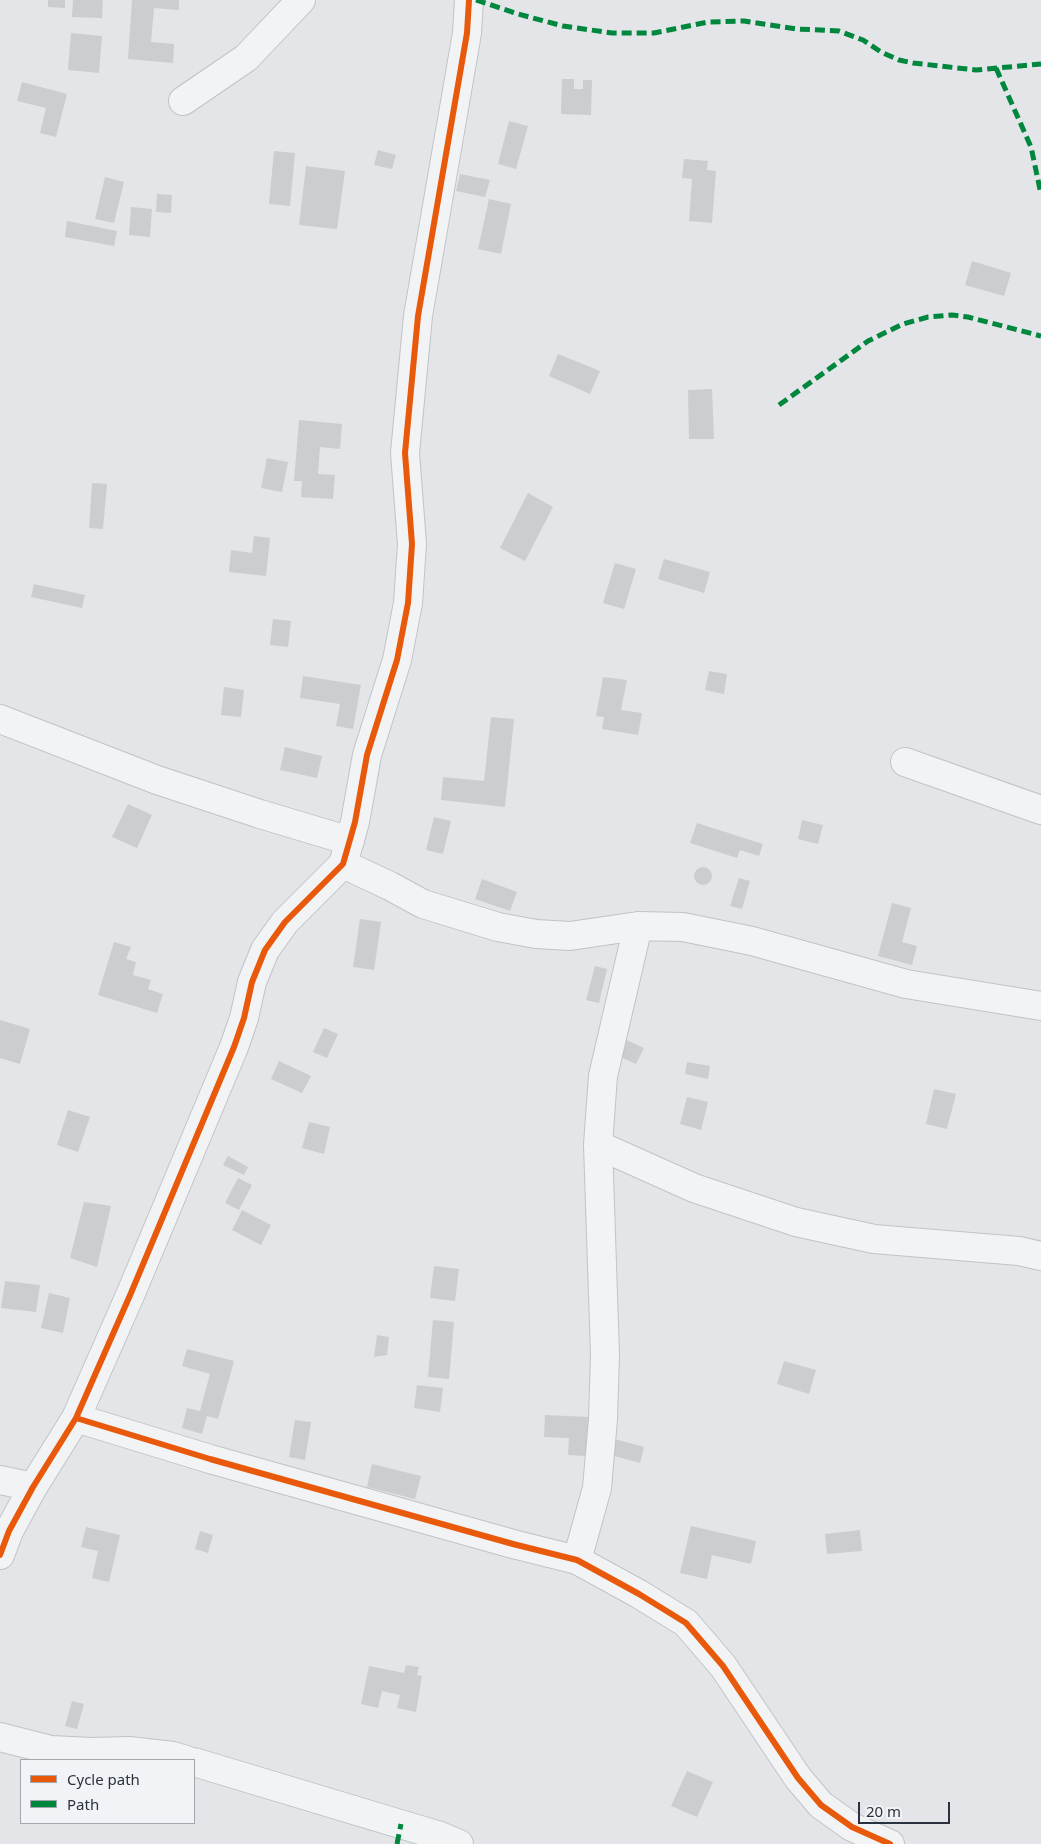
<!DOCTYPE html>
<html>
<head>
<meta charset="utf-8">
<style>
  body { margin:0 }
  #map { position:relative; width:1041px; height:1844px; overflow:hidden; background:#e3e5e8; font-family:"Noto Sans",sans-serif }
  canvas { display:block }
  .legend { position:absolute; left:20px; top:1759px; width:175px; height:65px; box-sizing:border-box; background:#f1f3f6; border:1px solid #a2a6ad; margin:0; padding:6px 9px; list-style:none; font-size:15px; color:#2b323f }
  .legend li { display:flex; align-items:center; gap:10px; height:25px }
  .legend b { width:25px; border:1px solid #a2a6ad }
  .scale { position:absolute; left:858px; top:1802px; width:92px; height:22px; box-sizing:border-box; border:2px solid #2b323f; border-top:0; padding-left:6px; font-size:15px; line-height:18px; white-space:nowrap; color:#2b323f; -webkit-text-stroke:4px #f1f3f6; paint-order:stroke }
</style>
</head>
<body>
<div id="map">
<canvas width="1041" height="1844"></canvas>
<ul class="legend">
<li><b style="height:6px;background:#e8590c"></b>Cycle path</li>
<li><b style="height:6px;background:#00873e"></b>Path</li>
</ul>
<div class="scale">20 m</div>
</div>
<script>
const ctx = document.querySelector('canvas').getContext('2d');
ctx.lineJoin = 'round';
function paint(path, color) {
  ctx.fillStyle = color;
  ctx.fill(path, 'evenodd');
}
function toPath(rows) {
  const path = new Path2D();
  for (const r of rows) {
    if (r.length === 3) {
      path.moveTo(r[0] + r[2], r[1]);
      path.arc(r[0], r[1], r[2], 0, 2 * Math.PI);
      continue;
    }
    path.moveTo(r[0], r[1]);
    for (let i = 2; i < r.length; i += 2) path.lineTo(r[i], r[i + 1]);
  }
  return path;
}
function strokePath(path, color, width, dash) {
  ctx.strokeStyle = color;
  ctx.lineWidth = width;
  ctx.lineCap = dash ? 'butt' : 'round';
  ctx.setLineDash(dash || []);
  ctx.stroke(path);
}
paint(toPath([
  [48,0,65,0,65,8,48,7],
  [73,0,103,0,102,18,72,17],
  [132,0,179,0,179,10,154,8,151,42,174,44,173,63,128,59],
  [71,33,102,36,99,73,68,70],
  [562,79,574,79,574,89,583,89,583,80,592,80,591,115,561,114],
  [22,82,67,94,56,137,40,133,46,108,17,101],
  [509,121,528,126,516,169,498,164],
  [378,150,396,155,392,169,374,165],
  [274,151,295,153,290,206,269,204],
  [684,159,708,161,707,170,716,171,712,223,689,221,692,179,682,178],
  [306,166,345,171,337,229,299,225],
  [460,174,490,180,485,197,456,191],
  [105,177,124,182,114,223,95,219],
  [157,194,172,195,171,213,156,212],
  [489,199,511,204,501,254,478,249],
  [131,207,152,209,150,237,129,235],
  [67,221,117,231,114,246,65,237],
  [972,261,1011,273,1004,296,965,285],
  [558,354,600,371,590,394,549,376],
  [712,389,714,439,689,439,688,390],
  [299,420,342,424,340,449,320,447,318,474,335,475,333,499,301,497,302,481,294,481],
  [267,458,288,462,282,492,261,488],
  [92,483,107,484,103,529,89,528],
  [528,493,553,507,525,561,500,548],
  [254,536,270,538,266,576,229,572,231,550,252,553],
  [664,559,710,572,704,593,658,579],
  [615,563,636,569,624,609,603,603],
  [34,584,85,595,82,608,31,597],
  [273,619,291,621,288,647,270,645],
  [709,671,727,674,724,694,705,690],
  [303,676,361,685,353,729,336,726,340,704,300,698],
  [603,677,627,680,621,710,642,713,638,735,602,729,604,717,596,716],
  [224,687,244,690,241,717,221,715],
  [491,717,514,719,505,807,441,800,443,777,484,781],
  [285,747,322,756,317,778,280,770],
  [128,804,152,815,137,848,112,837],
  [434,817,451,821,443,854,426,850],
  [802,820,823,825,818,844,798,839],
  [697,823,763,844,759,856,740,850,737,858,690,843],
  [703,876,9],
  [739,878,750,881,742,909,730,906],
  [482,879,517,892,510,911,475,899],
  [892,903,911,908,902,942,917,946,912,965,878,956],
  [360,919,381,922,374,970,353,967],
  [114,942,131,947,126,959,136,962,133,975,151,980,148,989,163,994,157,1013,98,995],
  [595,966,607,969,599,1003,586,1000],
  [0,1020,30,1029,20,1064,0,1058],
  [324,1028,338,1034,327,1058,313,1052],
  [618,1036,644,1048,636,1064,611,1053],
  [279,1061,311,1076,302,1093,271,1079],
  [687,1062,710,1066,708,1079,685,1074],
  [934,1089,956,1094,947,1129,926,1124],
  [687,1097,708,1102,701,1130,680,1124],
  [68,1110,90,1117,78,1152,57,1145],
  [309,1122,330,1127,324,1154,302,1148],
  [228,1156,248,1167,244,1175,223,1165],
  [238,1178,252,1185,239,1210,225,1203],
  [84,1202,111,1206,97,1267,70,1258],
  [242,1210,271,1225,261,1245,232,1230],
  [434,1266,459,1269,455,1301,430,1298],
  [5,1281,40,1285,36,1312,1,1308],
  [49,1293,70,1298,63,1333,41,1328],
  [433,1320,454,1322,449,1379,428,1377],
  [377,1335,389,1337,387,1355,374,1357],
  [187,1349,234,1361,218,1419,207,1416,202,1434,182,1428,187,1408,200,1411,210,1374,182,1366],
  [784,1361,816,1370,809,1394,777,1384],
  [417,1385,443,1388,440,1412,414,1408],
  [545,1415,589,1417,586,1456,568,1455,569,1438,544,1437],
  [295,1420,311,1422,305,1460,289,1457],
  [611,1438,644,1447,640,1463,607,1454],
  [372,1464,421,1476,415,1499,367,1487],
  [691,1526,756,1541,751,1564,712,1555,707,1579,680,1573],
  [86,1527,120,1535,109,1582,92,1578,98,1551,81,1547],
  [860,1530,862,1551,827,1554,825,1534],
  [200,1531,213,1535,208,1553,195,1549],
  [406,1665,419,1667,417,1675,422,1676,416,1712,397,1708,400,1695,382,1691,378,1708,361,1704,369,1666,404,1673],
  [72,1701,84,1704,77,1729,65,1726],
  [687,1771,713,1782,697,1817,671,1806]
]), '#cbcdd0');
const street = toPath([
  [183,101,246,58,301,0],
  [0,719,157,780,260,814,350,841],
  [905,762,1041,810],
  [343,864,390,886,423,904,498,927,536,934,570,936,638,926,683,927,752,941,906,984,1041,1006],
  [598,1145,694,1188,796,1222,874,1239,1019,1251,1041,1256],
  [76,1418,210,1459,513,1544,577,1560,639,1594,686,1623,723,1666,798,1778,821,1805,852,1827,890,1844],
  [0,1480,33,1487],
  [0,1555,9,1531,33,1487,76,1418,131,1293,234,1047,244,1018,252,982,265,950,285,922,343,864,355,822,367,755,397,660,408,603,412,544,405,453,418,316,467,33,469,0],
  [577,1560,597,1488,603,1419,605,1354,598,1145,603,1076,638,926],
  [0,1737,51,1750,91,1752,129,1751,173,1756,186,1760],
  [194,1762,440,1836,459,1844]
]);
strokePath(street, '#c1c3c6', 30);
strokePath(street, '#f2f3f4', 28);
strokePath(toPath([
  [476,0,518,14,563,26,612,33,654,33,708,22,744,21,797,29,839,31,863,40,881,52,899,60,913,63,976,70,1041,64],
  [996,68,1031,147,1041,194],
  [779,405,868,341,903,324,928,317,952,315,968,317,1041,336],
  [397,1844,401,1824]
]), '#00873e', 5, [10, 5]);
strokePath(toPath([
  [76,1418,210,1459,513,1544,577,1560,639,1594,686,1623,723,1666,798,1778,821,1805,852,1827,890,1844],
  [0,1555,9,1531,33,1487,76,1418,131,1293,234,1047,244,1018,252,982,265,950,285,922,343,864,355,822,367,755,397,660,408,603,412,544,405,453,418,316,467,33,469,0]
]), '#e8590c', 6);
</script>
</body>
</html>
